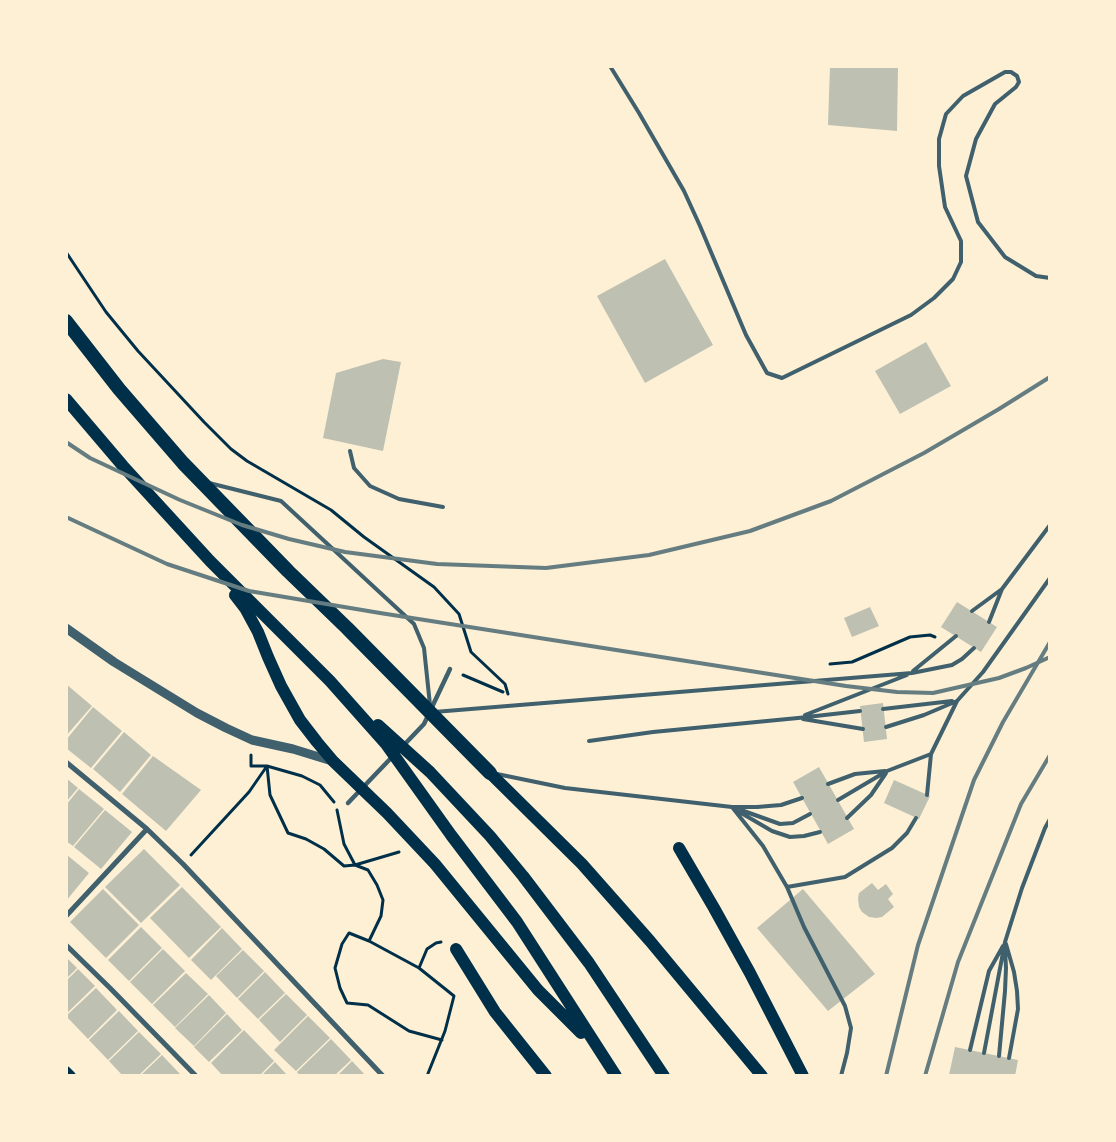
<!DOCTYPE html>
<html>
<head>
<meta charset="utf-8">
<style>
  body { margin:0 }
  #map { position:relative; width:1116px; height:1142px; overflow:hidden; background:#fdf0d5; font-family:Manrope,sans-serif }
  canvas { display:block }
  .frame { position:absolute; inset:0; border:68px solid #fdf0d5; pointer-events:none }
</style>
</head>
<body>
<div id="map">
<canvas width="1116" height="1142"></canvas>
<div class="frame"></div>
</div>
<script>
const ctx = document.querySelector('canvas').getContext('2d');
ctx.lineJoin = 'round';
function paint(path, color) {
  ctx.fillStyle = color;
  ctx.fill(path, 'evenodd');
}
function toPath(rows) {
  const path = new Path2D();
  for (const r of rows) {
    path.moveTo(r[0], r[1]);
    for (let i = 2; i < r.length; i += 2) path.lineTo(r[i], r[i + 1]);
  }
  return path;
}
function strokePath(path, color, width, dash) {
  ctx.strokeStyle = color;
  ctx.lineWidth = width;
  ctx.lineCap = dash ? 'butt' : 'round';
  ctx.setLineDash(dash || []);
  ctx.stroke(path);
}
paint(toPath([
  [830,66,898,66,897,131,828,125],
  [665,259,713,345,645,383,597,296],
  [926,342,951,386,900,414,875,371],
  [383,359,401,362,383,451,323,438,336,373],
  [957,602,997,627,981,652,941,627],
  [870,607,879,626,852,637,844,618],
  [66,684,92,706,66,736],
  [883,703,887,739,864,742,860,706],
  [93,707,122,731,91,768,66,748,66,740],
  [124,732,151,755,120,792,93,769],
  [153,756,201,790,166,831,122,794],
  [819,767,854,829,828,844,793,782],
  [66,778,78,788,66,802],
  [894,780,930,796,919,819,884,803],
  [79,789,104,809,73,846,66,841,66,805],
  [105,810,132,832,101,869,74,847],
  [144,849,180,885,141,923,105,887],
  [67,855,89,873,66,901,66,856],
  [872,883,878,890,886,884,893,894,888,899,894,907,882,917,876,918,869,917,862,912,859,907,858,898,859,893],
  [182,887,221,927,189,958,150,918],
  [103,889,139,925,106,958,70,922],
  [803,889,875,974,828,1011,757,928],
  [141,927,162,948,129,981,108,960],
  [222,928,242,949,211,980,191,960],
  [163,949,185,971,152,1004,130,982],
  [243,950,264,971,237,998,216,976],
  [66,957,77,968,66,979],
  [78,969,95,986,66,1014,66,981],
  [265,972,285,993,258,1019,238,999],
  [186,973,208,994,175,1027,153,1005],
  [96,988,117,1010,88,1039,66,1016],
  [286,994,307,1015,280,1042,259,1020],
  [209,995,226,1013,194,1046,175,1028],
  [119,1011,138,1031,108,1060,89,1040],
  [227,1014,242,1030,209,1062,194,1047],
  [308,1016,330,1038,296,1071,274,1050],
  [244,1030,274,1061,259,1076,223,1076,211,1063],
  [139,1032,161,1054,138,1076,123,1076,109,1061],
  [331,1039,351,1060,334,1076,300,1076,297,1072],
  [955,1047,1018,1060,1015,1076,949,1075],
  [162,1055,180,1074,178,1076,140,1076],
  [352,1061,366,1076,337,1076],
  [275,1062,288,1076,261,1076]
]), '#bec0b2');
strokePath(toPath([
  [66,252,106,312,138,351,204,422,231,449,247,461,331,510,364,537,434,587,459,614,471,652,505,684,508,694],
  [830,664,852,662,910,637,930,635,935,637],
  [463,675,503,692],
  [251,755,251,766,267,766,302,776,320,785,334,802],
  [337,810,344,844,355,865,368,870,377,885,383,900,381,916,369,941],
  [191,855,249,792,267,766,270,795,288,833,306,839,324,849,344,866,355,865,399,852],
  [419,968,369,941,349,933,342,944,335,968,340,988,347,1003,368,1005,409,1031,442,1040],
  [427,1076,445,1031,454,996,419,968,427,949,436,943,441,942]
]), '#003049', 3);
strokePath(toPath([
  [610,66,639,113,684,191,700,226,746,335,767,373,782,378,911,315,934,298,953,279,961,262,961,241,945,207,939,166,939,139,946,114,963,96,1005,72,1011,72,1017,76,1019,82,1016,87,995,104,976,139,966,176,978,222,1005,257,1036,276,1050,278],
  [350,451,354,468,370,486,399,499,443,507],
  [209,483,281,501,414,624,424,648,430,705],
  [972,611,1002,589],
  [989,622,1002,589,1050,525],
  [913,671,956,636],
  [883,709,952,701],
  [434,712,912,673,952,665,962,659,974,648],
  [805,715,907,675],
  [803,719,863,729],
  [886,727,924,715,957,701],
  [589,741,653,732,798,718,860,711],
  [497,774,565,788,732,807,757,807,781,805,802,798],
  [828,784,855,774,885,771],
  [927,795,931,754],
  [838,800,887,771,931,754,957,701,983,672,1050,578],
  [732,807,763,846,787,887,804,927,845,1006,851,1028,847,1053,841,1076],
  [736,810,772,831,790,837,804,836,820,832],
  [741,810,780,824,793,823,810,814],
  [847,818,871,795,886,773],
  [787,887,845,877,892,848,907,833,916,818],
  [1006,944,1014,972,1017,991,1018,1009,1009,1058],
  [970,1050,989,971,1003,946],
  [984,1053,1005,942,1022,888,1045,828,1050,819],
  [999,1056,1005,991,1006,968,1005,949]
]), '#3f606c', 4);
strokePath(toPath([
  [403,746,424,724,450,669],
  [348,803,392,757]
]), '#3f606c', 4.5);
strokePath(toPath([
  [66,762,147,829,183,864,383,1076],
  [66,916,147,829],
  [66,945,110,988,196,1076]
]), '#3f606c', 5);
strokePath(toPath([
  [66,628,114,662,197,713,226,728,252,740,293,749,332,761]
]), '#3f606c', 9);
strokePath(toPath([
  [66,1071,71,1076]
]), '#003049', 10);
strokePath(toPath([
  [66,399,123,466,210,561,330,681,386,744,451,835,517,922,616,1076],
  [235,595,245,608,258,632,268,657,281,686,300,720,317,742,333,761,387,813,435,864,538,990,581,1033],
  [378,725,430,772,490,836,523,876,589,963,664,1076],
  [490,773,582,864,650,941,762,1076],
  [679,848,714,908,750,973,803,1076],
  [456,949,495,1012,546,1076]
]), '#003049', 12);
strokePath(toPath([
  [66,321,119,389,183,463,288,571,347,628,490,773]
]), '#003049', 14);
strokePath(toPath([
  [66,442,90,458,180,500,242,525,289,539,345,552,437,564,546,568,649,555,750,531,831,501,924,453,999,409,1050,377],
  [66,517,167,564,249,591,380,613,846,686,897,692,933,693,999,678,1026,668,1050,657],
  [886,1076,918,945,974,780,1003,722,1050,642],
  [925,1076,958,962,1021,804,1050,755]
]), '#657d81', 4);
</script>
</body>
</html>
